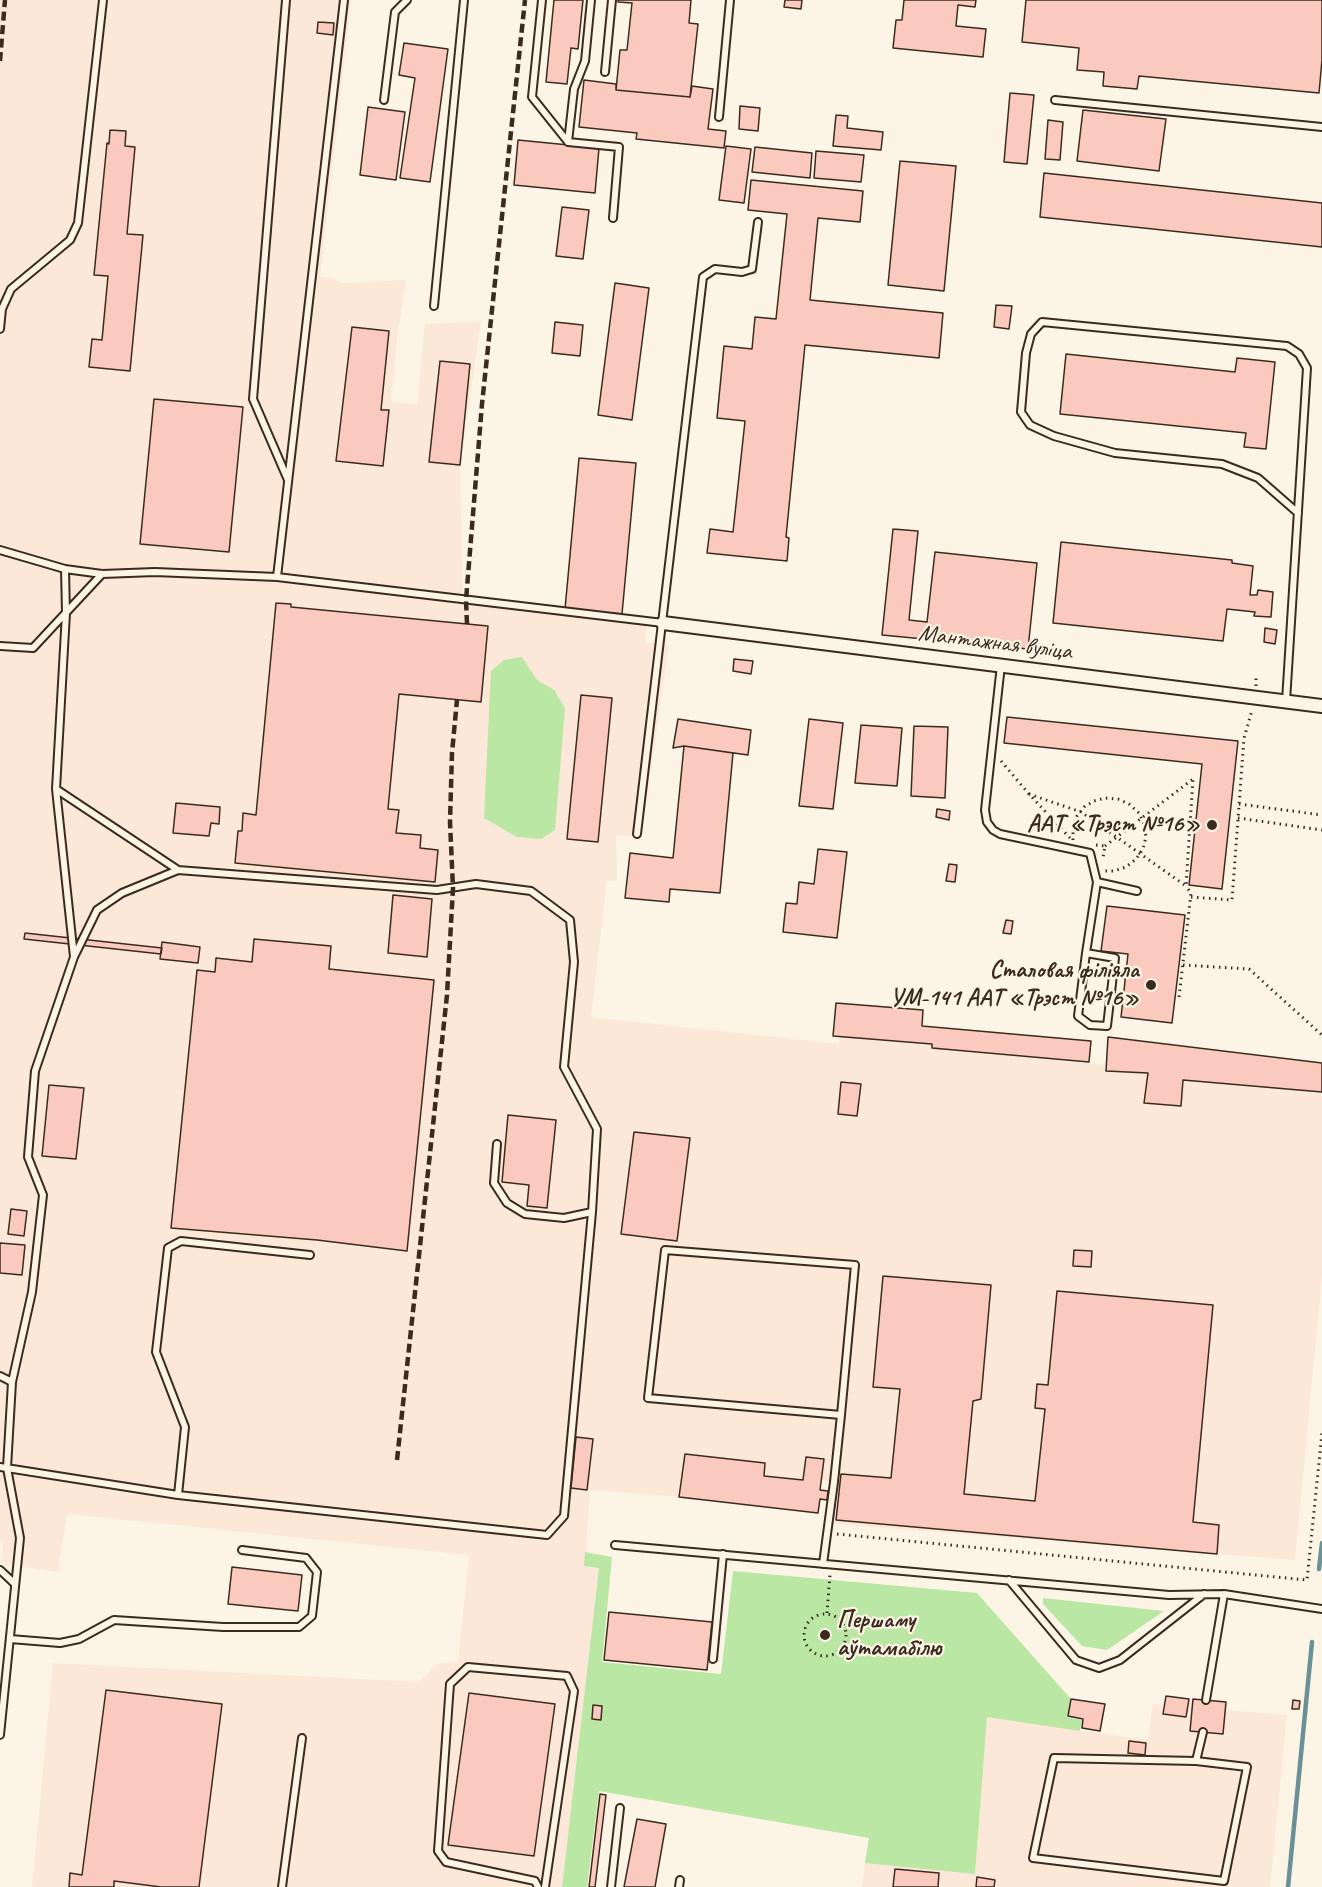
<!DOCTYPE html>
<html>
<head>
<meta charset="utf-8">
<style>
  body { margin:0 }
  canvas { display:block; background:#fcf5e5 }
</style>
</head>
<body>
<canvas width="1322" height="1887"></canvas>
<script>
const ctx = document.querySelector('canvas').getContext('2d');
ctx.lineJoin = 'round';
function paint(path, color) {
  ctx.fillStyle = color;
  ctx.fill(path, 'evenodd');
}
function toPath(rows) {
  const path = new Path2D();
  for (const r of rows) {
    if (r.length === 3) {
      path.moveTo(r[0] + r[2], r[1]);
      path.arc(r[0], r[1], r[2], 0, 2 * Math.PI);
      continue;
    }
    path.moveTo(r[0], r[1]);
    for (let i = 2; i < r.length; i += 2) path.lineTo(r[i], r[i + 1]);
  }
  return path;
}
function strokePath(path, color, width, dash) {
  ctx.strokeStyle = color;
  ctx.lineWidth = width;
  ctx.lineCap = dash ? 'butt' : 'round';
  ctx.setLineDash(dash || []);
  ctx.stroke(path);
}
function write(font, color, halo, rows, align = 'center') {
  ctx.font = font + ' Caveat,sans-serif';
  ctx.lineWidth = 4.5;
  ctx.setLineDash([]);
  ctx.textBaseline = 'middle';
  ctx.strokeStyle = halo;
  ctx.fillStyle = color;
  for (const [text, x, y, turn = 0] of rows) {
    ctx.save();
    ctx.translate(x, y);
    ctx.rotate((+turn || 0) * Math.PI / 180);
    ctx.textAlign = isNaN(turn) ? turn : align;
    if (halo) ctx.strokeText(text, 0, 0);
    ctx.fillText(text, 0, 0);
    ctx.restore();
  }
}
paint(toPath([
  [0,0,351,0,320,277,330,278,343,283,406,280,397,339,391,402,417,404,425,324,481,321,460,465,463,595,647,621,645,642,669,645,641,838,616,835,617,881,607,880,591,1017,839,1044,840,1036,932,1044,932,1048,1106,1065,1108,1037,1322,1063,1322,1277,1295,1560,835,1524,840,1483,822,1480,818,1513,679,1497,590,1490,585,1565,599,1567,562,1887,32,1887,53,1663,419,1682,439,1663,458,1662,469,1555,67,1514,58,1572,2,1563,3,1541,0,1541],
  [1166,1696,1226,1702,1227,1710,1287,1715,1270,1887,862,1887,865,1863,975,1873,987,1717,1148,1740,1153,1703,1164,1706]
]), '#fbe8d9');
paint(toPath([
  [522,657,537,680,554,690,565,708,555,830,541,839,517,837,484,818,491,671,504,660],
  [585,1552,612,1557,602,1662,721,1674,733,1571,977,1593,1070,1698,1067,1717,1082,1720,1080,1731,987,1717,975,1874,865,1863,869,1838,599,1791,587,1887,562,1887,599,1568,584,1566],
  [1043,1598,1164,1611,1107,1650,1082,1646,1043,1604]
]), '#bae7a4');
strokePath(toPath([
  [1319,1569,1322,1543],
  [1288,1887,1312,1642]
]), '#6a9198', 4.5);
const building = toPath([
  [554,0,583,0,578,49,571,48,567,84,546,82,554,0],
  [618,0,691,0,689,23,698,24,690,97,616,90,620,50,627,50,632,3,618,2,618,0],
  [785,0,802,0,801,9,784,7,785,0],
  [904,0,976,0,975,7,958,5,956,26,986,29,983,57,893,48,896,20,902,20,904,0],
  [1026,0,1322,0,1322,60,1319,93,1139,76,1137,89,1103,86,1104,72,1077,70,1079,48,1022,42,1026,0],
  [318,22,334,23,333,35,317,33,318,22],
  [404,43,448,49,430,182,400,178,415,78,399,75,404,43],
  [584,80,616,84,616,90,690,97,692,86,713,89,708,129,726,131,724,148,636,139,637,133,579,127,584,80],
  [1010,93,1034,95,1027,164,1004,162,1010,93],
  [740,106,760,108,758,131,739,129,740,106],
  [368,107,405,112,396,180,360,175,368,107],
  [1083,110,1166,119,1159,171,1077,161,1083,110],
  [836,115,848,116,847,128,883,132,881,150,833,146,836,115],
  [1048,120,1063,122,1060,160,1045,159,1048,120],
  [110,130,126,131,125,146,135,147,127,234,143,235,130,371,89,367,92,339,102,340,108,276,94,275,107,143,109,144,110,130],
  [518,140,599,148,595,193,514,185,518,140],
  [726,146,751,149,744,203,719,200,726,146],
  [755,147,812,153,810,178,752,172,755,147],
  [816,151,864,155,861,182,814,178,816,151],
  [900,161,956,166,944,291,888,285,900,161],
  [1044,173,1322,203,1322,247,1040,217,1044,173],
  [751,180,863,191,860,222,818,218,810,300,943,313,939,358,805,345,786,537,789,538,787,561,707,553,710,529,733,532,745,421,717,418,724,346,752,349,755,317,776,319,787,214,748,210,751,180],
  [562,207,589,210,583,259,556,256,562,207],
  [615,283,649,288,632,420,598,415,615,283],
  [996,305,1012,306,1009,329,994,327,996,305],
  [555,322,583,325,580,356,552,353,555,322],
  [352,327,389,331,381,410,389,410,383,466,336,461,352,327],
  [1066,354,1235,372,1237,358,1275,362,1266,449,1244,447,1246,433,1060,414,1066,354],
  [440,361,470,364,460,465,429,462,440,361],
  [154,399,243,407,229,552,140,544,154,399],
  [579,458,636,463,622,614,565,609,579,458],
  [893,529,918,531,909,620,927,622,935,552,1037,563,1028,649,882,635,893,529],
  [1061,542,1232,560,1232,563,1253,566,1250,595,1257,595,1258,590,1273,592,1271,617,1254,616,1255,612,1227,609,1223,641,1053,623,1061,542],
  [276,603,291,604,291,607,488,626,481,702,399,694,388,809,399,810,396,833,421,835,420,848,438,850,435,882,235,863,238,831,242,831,243,813,256,815,276,603],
  [1265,628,1277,630,1275,644,1264,642,1265,628],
  [734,659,753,661,751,674,733,671,734,659],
  [581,695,612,698,598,842,567,839,581,695],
  [1007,717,1238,741,1222,889,1189,885,1202,764,1004,743,1007,717],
  [678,719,751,730,748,755,684,746,673,748,678,719],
  [809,719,843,723,833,809,799,806,809,719],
  [861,725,902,728,897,786,855,783,861,725],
  [914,726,948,727,945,798,911,796,914,726],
  [684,746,733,753,720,893,670,889,669,902,625,898,630,853,673,858,684,746],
  [176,803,220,807,219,824,211,823,209,836,173,833,176,803],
  [937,809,950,811,949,820,936,817,937,809],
  [818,849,847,852,837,938,783,932,786,903,797,904,799,882,814,884,818,849],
  [949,864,957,865,955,882,946,881,949,864],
  [393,895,432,899,427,957,388,953,393,895],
  [1107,906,1185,915,1172,1023,1121,1017,1128,954,1101,951,1107,906],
  [1006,920,1013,921,1011,934,1003,933,1006,920],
  [25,933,162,948,161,954,24,939,25,933],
  [254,939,331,946,329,969,434,980,407,1251,317,1240,171,1228,197,970,215,972,216,958,252,962,254,939],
  [162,942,200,947,198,963,160,959,162,942],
  [836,1003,923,1010,922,1026,1091,1041,1089,1062,932,1048,932,1044,833,1036,836,1003],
  [1108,1037,1322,1063,1322,1092,1183,1080,1181,1106,1144,1103,1148,1073,1106,1071,1108,1037],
  [841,1082,861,1084,857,1116,838,1114,841,1082],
  [49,1085,84,1088,76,1159,42,1156,49,1085],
  [508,1115,556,1120,547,1208,527,1206,529,1185,502,1182,508,1115],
  [634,1132,690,1138,677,1241,621,1234,634,1132],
  [11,1209,27,1211,24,1236,8,1234,11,1209],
  [0,1243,25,1245,22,1275,0,1273,0,1243],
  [1074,1250,1092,1251,1091,1267,1073,1266,1074,1250],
  [883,1276,991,1285,981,1399,973,1401,964,1494,1035,1501,1045,1409,1035,1408,1037,1384,1048,1385,1057,1291,1213,1305,1193,1522,1219,1525,1217,1554,836,1520,841,1474,891,1478,900,1389,873,1387,883,1276],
  [576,1437,593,1439,587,1490,571,1488,576,1437],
  [685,1454,765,1463,764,1476,803,1480,806,1457,824,1459,820,1490,828,1491,827,1500,820,1499,818,1513,679,1497,685,1454],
  [232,1567,302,1575,298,1611,228,1604,232,1567],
  [609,1612,712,1622,707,1670,604,1660,609,1612],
  [106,1690,222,1704,199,1887,161,1887,114,1881,114,1887,69,1887,70,1873,82,1875,106,1690],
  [469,1693,555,1704,534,1856,448,1845,469,1693],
  [1166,1696,1189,1699,1186,1717,1163,1714,1166,1696],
  [1071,1699,1105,1704,1100,1731,1082,1728,1083,1719,1068,1716,1071,1699],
  [1193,1699,1226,1702,1223,1734,1190,1731,1193,1699],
  [1293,1700,1300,1701,1299,1709,1292,1709,1293,1700],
  [593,1705,602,1706,601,1720,592,1719,593,1705],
  [1129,1741,1146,1743,1145,1755,1128,1753,1129,1741],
  [600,1794,606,1795,595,1887,589,1887,600,1794],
  [637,1819,666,1824,655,1887,624,1887,637,1819],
  [895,1869,939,1873,938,1887,893,1887,895,1869],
  [977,1877,995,1880,994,1887,976,1887,977,1877]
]);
paint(building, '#f9cabd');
strokePath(building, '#3b2a1e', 1.5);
const service = toPath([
  [286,0,253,399,288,480],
  [542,0,532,97,568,142,619,147,613,218],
  [605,72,612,0],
  [384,100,395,12,407,0],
  [1055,100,1322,127],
  [719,117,730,0],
  [568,142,574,89,585,61,591,0],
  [434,306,464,0],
  [0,329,2,309,11,289,70,240,78,223,103,0],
  [0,550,65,569,102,574,155,572,277,577,663,623],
  [277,577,344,0],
  [0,646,33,648,102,574],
  [1001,665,985,810,987,822,993,830,1000,834,1090,853,1097,882,1086,953],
  [1286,701,1307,368,1299,354,1287,346,1042,322,1031,334,1026,353,1021,412,1030,425,1054,436,1115,453,1222,464,1258,478,1298,513],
  [637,834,703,277,715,269,742,272,752,269,758,222],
  [1097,882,1137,891],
  [1086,953,1115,958,1107,1026,1090,1025,1078,1016,1086,953],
  [74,957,97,910,122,893,178,870],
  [497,1144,494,1183,507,1203,525,1214,564,1218,592,1212],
  [0,1376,12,1382],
  [0,1467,178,1495,547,1535,564,1516,592,1212,597,1129,564,1067,574,962,570,920,531,891,476,884,437,890,178,870,56,789],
  [178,1495,185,1427,156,1352,168,1248,181,1241,310,1255],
  [615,1545,1169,1595,1224,1594,1322,1609],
  [823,1564,834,1482,841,1415,855,1265,665,1250,648,1398,841,1415],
  [0,1570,15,1584],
  [1009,1580,1076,1660,1099,1668,1120,1660,1204,1594],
  [10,1639,60,1643,79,1639,114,1620,223,1627,299,1627,312,1616,317,1572,306,1558,242,1550],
  [713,1659,723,1554],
  [1206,1700,1224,1594],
  [0,1735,20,1538,7,1468,12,1382,32,1292,43,1195,28,1157,35,1071,74,957,56,789,66,613,65,569],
  [1196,1761,1054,1758,1033,1858,1224,1881,1247,1767,1196,1761,1203,1732],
  [282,1887,302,1738],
  [538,1887,535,1881,446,1862,438,1851,450,1684,468,1667,567,1676,574,1691,545,1887],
  [611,1887,620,1808],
  [679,1887,680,1880]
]);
const minor = toPath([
  [663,623,1322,706]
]);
strokePath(service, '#3b2a1e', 10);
strokePath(minor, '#3b2a1e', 16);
strokePath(toPath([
  [1256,686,1256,674],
  [1001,761,1029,794],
  [1239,804,1322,815],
  [1238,818,1322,830],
  [1070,838,1029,794,1081,812,1186,886,1193,779],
  [1073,840,1073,827,1077,816,1084,807,1094,801,1105,798,1118,799,1129,804,1139,813,1144,824,1146,837,1143,849,1136,859,1126,867,1114,871,1104,871],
  [1096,845,1105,846,1103,858],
  [1105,846,1193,779],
  [1191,897,1232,900,1244,738,1252,710],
  [1183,965,1249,969,1322,1035],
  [1179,997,1191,893,1186,886],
  [837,1534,1307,1580,1322,1433],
  [827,1613,830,1575],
  [825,1635,21]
]), '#3b2a1e', 3, [1.5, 4.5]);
strokePath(service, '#fcf5e5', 6);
strokePath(minor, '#fcf5e5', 12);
strokePath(toPath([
  [0,61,5,0],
  [467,624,466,600,482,404,525,0],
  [397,1460,447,995,453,888,450,822,452,753,457,700]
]), '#3b2a1e', 4.5, [9, 4.5]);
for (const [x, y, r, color] of [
  [1212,825,6,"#3b2a1e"],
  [1151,985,6,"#3b2a1e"],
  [825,1635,6,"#3b2a1e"]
]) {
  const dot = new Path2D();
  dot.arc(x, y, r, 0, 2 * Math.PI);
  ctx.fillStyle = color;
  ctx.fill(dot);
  strokePath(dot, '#fcf5e5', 2);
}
write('24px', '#3b2a1e', '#fcf5e5', [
  ["Мантажная вуліца",995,643,7]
]);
write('bold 24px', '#3b2a1e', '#fcf5e5', [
  ["ААТ «Трэст №16»",1200,825],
  ["Сталовая філіяла",1139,971],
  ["УМ-141 ААТ «Трэст №16»",1139,999],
  ["Першаму",837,1621,"left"],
  ["аўтамабілю",837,1649,"left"]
], 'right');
</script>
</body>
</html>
